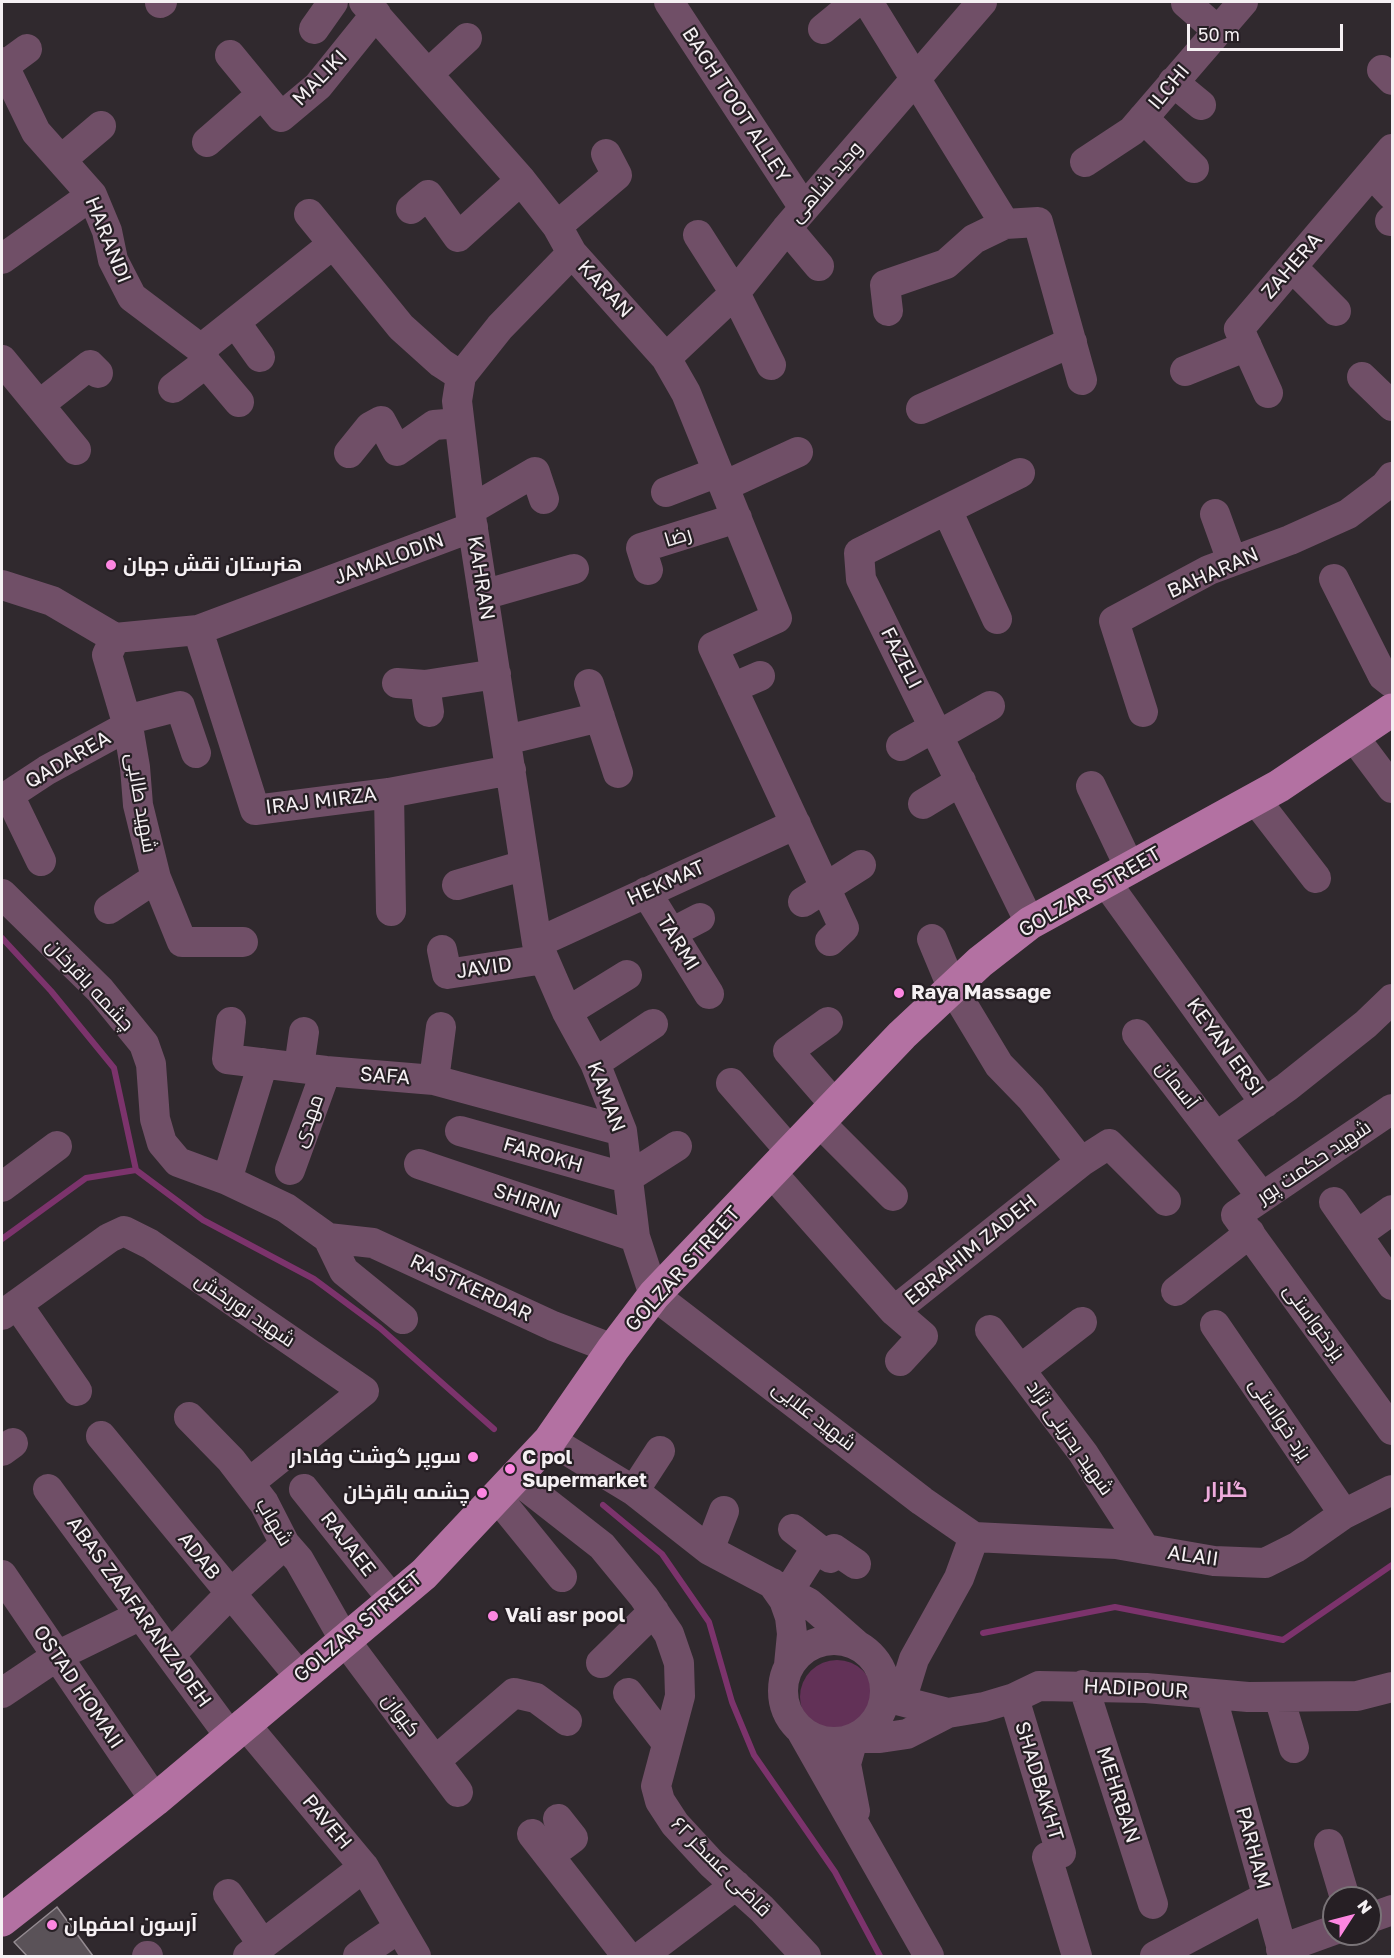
<!DOCTYPE html>
<html>
<head>
<meta charset="utf-8">
<style>
  body { margin:0 }
  #map { position:relative; width:1394px; height:1958px; overflow:hidden; background:#30292e; font-family:"Golos Text",sans-serif }
  canvas { display:block }
  .frame { position:absolute; inset:0; border:3px solid #f5f0f3; pointer-events:none }
  .north { position:absolute; left:1322px; top:1886px; width:60px; height:60px; box-sizing:border-box; background:#261f24; border:2px solid #797377; border-radius:50%; rotate:54deg; font-size:16px; font-weight:700; line-height:24px; text-align:center; color:#f5f0f3 }
  .north::after { content:''; display:block; margin:auto; width:21px; height:27px; background:#fd86e1; clip-path:polygon(50% 0,100% 100%,50% 72%,0 100%) }
  .scale { position:absolute; left:1187px; top:24px; width:156px; height:27px; box-sizing:border-box; border:3px solid #f5f0f3; border-top:0; padding-left:8px; font-size:18px; line-height:21px; white-space:nowrap; color:#f5f0f3; -webkit-text-stroke:4px #261f24; paint-order:stroke }
</style>
</head>
<body>
<div id="map">
<canvas width="1394" height="1958"></canvas>
<div class="frame"></div>
<div class="north">N</div>
<div class="scale">50 m</div>
</div>
<script>
const ctx = document.querySelector('canvas').getContext('2d');
ctx.lineJoin = 'round';
function paint(path, color) {
  ctx.fillStyle = color;
  ctx.fill(path, 'evenodd');
}
function toPath(rows) {
  const path = new Path2D();
  for (const r of rows) {
    if (r.length === 3) {
      path.moveTo(r[0] + r[2], r[1]);
      path.arc(r[0], r[1], r[2], 0, 2 * Math.PI);
      continue;
    }
    path.moveTo(r[0], r[1]);
    for (let i = 2; i < r.length; i += 2) path.lineTo(r[i], r[i + 1]);
  }
  return path;
}
function strokePath(path, color, width, dash) {
  ctx.strokeStyle = color;
  ctx.lineWidth = width;
  ctx.lineCap = dash ? 'butt' : 'round';
  ctx.setLineDash(dash || []);
  ctx.stroke(path);
}
function write(font, color, halo, rows, align = 'center') {
  ctx.font = font + ' "Golos Text",Cairo,sans-serif';
  ctx.lineWidth = 4.5;
  ctx.setLineDash([]);
  ctx.textBaseline = 'middle';
  ctx.strokeStyle = halo;
  ctx.fillStyle = color;
  for (const [text, x, y, turn = 0] of rows) {
    ctx.save();
    ctx.translate(x, y);
    ctx.rotate((+turn || 0) * Math.PI / 180);
    ctx.textAlign = isNaN(turn) ? turn : align;
    if (halo) ctx.strokeText(text, 0, 0);
    ctx.fillText(text, 0, 0);
    ctx.restore();
  }
}
paint(toPath([
  [837,1697,37]
]), '#623157');
strokePath(toPath([
  [2,938,51,991,114,1068,136,1170,203,1220,314,1279,380,1328,494,1429],
  [2,1239,86,1178,136,1170],
  [603,1505,662,1554,709,1622,732,1702,754,1755,835,1872,880,1956],
  [983,1633,1115,1607,1283,1640,1392,1565]
]), '#7c336c', 6);
const building = toPath([
  [57,1907,93,1956,27,1956,14,1942,57,1907]
]);
paint(building, '#5a5258');
strokePath(building, '#948b91', 1.5);
strokePath(toPath([
  [364,2,521,180,557,226,572,253,666,358,686,393,777,618,713,647,844,928,830,941],
  [669,2,804,208],
  [868,2,1005,224,1038,222,1082,380],
  [160,3,162,2],
  [1186,3,1218,31],
  [314,29,333,2],
  [823,29,856,2],
  [230,55,281,117,318,86,376,14],
  [2,62,36,132,92,195,107,231,113,260,132,297,201,349],
  [4,66,27,49],
  [1382,70,1392,80],
  [429,73,467,38],
  [1173,82,1201,105],
  [1143,118,1194,168],
  [207,142,262,94],
  [61,160,101,126],
  [1085,162,1132,131,1243,2],
  [1372,174,1392,195],
  [411,209,428,195,458,237,521,180],
  [309,214,401,327,441,363,461,376],
  [1390,221,1392,219],
  [557,226,617,175,606,154],
  [787,228,819,266],
  [698,235,735,293,771,365],
  [572,253,500,327,461,376,457,401,470,510,537,943,567,1012,595,1063,622,1131,635,1237,654,1295,922,1501,974,1537,1116,1544,1214,1561,1265,1563,1297,1547,1344,1514,1392,1490],
  [2,259,92,195],
  [1292,267,1336,311],
  [888,311,885,285,946,264,974,239,1005,224],
  [235,322,260,357],
  [201,349,333,244],
  [201,349,206,363,239,402],
  [666,358,735,293,787,228,982,2],
  [2,360,76,450],
  [1185,371,1247,346],
  [1362,377,1392,406],
  [173,388,206,363],
  [1268,393,1239,329,1392,149],
  [39,405,90,365,98,373],
  [921,409,1072,342],
  [349,453,370,427,381,421,397,451,434,425,459,423],
  [1020,473,859,553,861,579,1030,923],
  [724,486,798,452],
  [666,492,718,472],
  [470,510,535,472,544,499],
  [947,510,997,619],
  [1215,514,1232,561],
  [648,570,641,548,737,518],
  [1334,579,1383,676,1392,683],
  [2,585,52,601,115,638,198,630,473,527],
  [483,595,574,569],
  [198,630,255,810,389,793,511,770],
  [115,638,107,655,128,726,135,767,138,805,156,878,182,942,243,942],
  [397,683,425,685,496,674],
  [589,684,618,773],
  [425,685,429,712],
  [732,688,760,676],
  [1143,712,1114,621,1209,570,1290,540,1348,514,1385,486,1392,477],
  [126,720,180,706,196,753],
  [939,735,990,706],
  [1353,736,1392,788],
  [506,740,600,717],
  [901,746,935,727],
  [1091,786,1130,868],
  [389,793,391,911],
  [1255,799,1316,878],
  [923,804,961,781],
  [41,861,9,795,47,770,128,726],
  [1105,881,1265,1103],
  [457,885,525,865],
  [646,892,709,994],
  [2,894,100,990,144,1044,151,1064,155,1119,162,1143,178,1162,227,1180,286,1208,328,1238,344,1271,403,1319],
  [803,902,861,865],
  [109,909,156,878],
  [671,933,700,918],
  [537,943,796,824],
  [442,950,447,974,544,959],
  [567,1012,627,975],
  [231,1022,227,1059,326,1071,434,1080,622,1131],
  [828,1022,788,1051,835,1105],
  [1137,1034,1262,1197],
  [595,1063,653,1024],
  [299,1067,304,1032],
  [434,1080,441,1027],
  [731,1083,791,1152],
  [1392,1109,1236,1215,1392,1430],
  [819,1122,893,1196],
  [460,1131,627,1178,677,1146],
  [1216,1137,1287,1087,1366,1024,1392,999],
  [1081,1162,1109,1144,1166,1201],
  [419,1164,635,1237],
  [290,1170,326,1071],
  [771,1172,894,1311,1081,1162,1031,1098,999,1065,952,987,932,939],
  [227,1180,263,1063],
  [2,1187,57,1146],
  [1334,1202,1392,1285],
  [1357,1235,1392,1210],
  [328,1238,373,1243,553,1326,613,1349],
  [1176,1291,1250,1233],
  [17,1304,77,1391],
  [894,1311,923,1336,900,1361],
  [2,1315,109,1238,124,1231,150,1244,364,1391,249,1483],
  [1215,1325,1344,1514],
  [990,1330,1083,1453,1145,1549],
  [1021,1369,1082,1322],
  [189,1417,231,1460,264,1503,285,1544,299,1560,344,1639,458,1792],
  [101,1436,299,1676],
  [550,1440,634,1491,709,1550,809,1603,857,1645],
  [2,1451,13,1443],
  [515,1478,602,1546,644,1597,669,1634,679,1663,680,1696,656,1786,660,1801,675,1824,712,1864,762,1909,806,1956],
  [48,1489,229,1735],
  [304,1489,392,1599],
  [634,1491,660,1451],
  [497,1497,562,1577],
  [793,1529,830,1558,834,1549,856,1564],
  [709,1550,724,1511],
  [2,1575,155,1800],
  [772,1583,784,1600,790,1617,792,1634,789,1665],
  [788,1592,816,1548],
  [834,1691,51],
  [170,1655,230,1594,285,1544],
  [601,1663,654,1611],
  [1083,1685,1153,1904],
  [2,1693,57,1656,141,1615],
  [628,1693,666,1742],
  [1211,1694,1284,1956],
  [885,1697,948,1713,984,1707,1014,1698,1039,1686,1146,1688,1248,1697,1357,1696,1392,1687],
  [1279,1697,1294,1748],
  [1014,1698,1061,1853,1047,1857,1077,1956],
  [901,1701,914,1659,959,1578,974,1537],
  [244,1723,364,1867,416,1956],
  [802,1732,929,1956],
  [856,1738,880,1738,907,1734,948,1713],
  [853,1739,846,1764,855,1811],
  [435,1761,514,1693,536,1698,567,1721],
  [532,1834,627,1956],
  [1329,1844,1345,1898],
  [549,1856,573,1838,558,1819],
  [228,1894,263,1945],
  [1370,1918,1392,1910],
  [1281,1949,1334,1930],
  [147,1956,148,1956],
  [248,1956,364,1867],
  [358,1956,399,1928],
  [642,1956,736,1885],
  [1155,1956,1266,1897]
]), '#704f67', 30);
strokePath(toPath([
  [2,1920,155,1800,424,1574,550,1440,613,1349,654,1295,902,1035,980,962,1030,923,1279,786,1392,710]
]), '#b371a2', 33);
for (const [x, y, r, color] of [
  [111,565,6,"#fd86e1"],
  [899,993,6,"#fd86e1"],
  [473,1457,6,"#fd86e1"],
  [510,1469,6,"#fd86e1"],
  [482,1493,6,"#fd86e1"],
  [493,1616,6,"#fd86e1"],
  [52,1925,6,"#fd86e1"]
]) {
  const dot = new Path2D();
  dot.arc(x, y, r, 0, 2 * Math.PI);
  ctx.fillStyle = color;
  ctx.fill(dot);
  strokePath(dot, '#261f24', 2);
}
write('20px', '#f5f0f3', '#261f24', [
  ["MALIKI",320,78,-46],
  ["ILCHI",1169,87,-50],
  ["BAGH TOOT ALLEY",736,105,57],
  ["وحید شاهی",826,182,-49],
  ["HARANDI",108,240,68],
  ["ZAHERA",1292,266,-49],
  ["KARAN",605,289,47],
  ["رضا",678,537,-17],
  ["JAMALODIN",389,559,-20],
  ["BAHARAN",1213,573,-24],
  ["KAHRAN",481,578,81],
  ["FAZELI",901,658,63],
  ["QADAREA",68,760,-30],
  ["IRAJ MIRZA",321,801,-7],
  ["شهید طالبی",141,803,80],
  ["HEKMAT",666,883,-24],
  ["GOLZAR STREET",1090,892,-30],
  ["TARMI",678,943,58],
  ["JAVID",484,968,-8],
  ["چشمه باقرخان",90,985,47],
  ["KEYAN ERSI",1225,1047,54],
  ["SAFA",385,1076,4],
  ["آسمان",1177,1085,52],
  ["KAMAN",606,1097,69],
  ["مهدی",308,1121,-70],
  ["FAROKH",543,1155,16],
  ["شهید حکمت پور",1314,1162,-34],
  ["SHIRIN",527,1201,19],
  ["EBRAHIM ZADEH",971,1250,-39],
  ["GOLZAR STREET",683,1269,-48],
  ["RASTKERDAR",471,1288,25],
  ["شهید نوربخش",245,1310,34],
  ["یزدخواستی",1314,1322,54],
  ["شهید علایی",814,1416,38],
  ["یزد خواستی",1280,1419,56],
  ["شهید بحرینی نژاد",1070,1438,55],
  ["شهاب",274,1522,59],
  ["RAJAEE",348,1544,52],
  ["ADAB",199,1556,51],
  ["ALAII",1193,1556,8],
  ["ABAS ZAAFARANZADEH",139,1612,54],
  ["GOLZAR STREET",358,1627,-40],
  ["OSTAD HOMAII",78,1687,56],
  ["HADIPOUR",1136,1689,3],
  ["کیوان",401,1715,53],
  ["SHADBAKHT",1039,1781,73],
  ["MEHRBAN",1118,1795,72],
  ["PAVEH",327,1822,50],
  ["PARHAM",1253,1848,75],
  ["قاضی عسگر ۶۲",721,1867,45]
]);
write('bold 20px', '#f5f0f3', '#261f24', [
  ["هنرستان نقش جهان",123,565],
  ["Raya Massage",911,993],
  ["سوپر گوشت وفادار",461,1457,"right"],
  ["C pol",522,1458],
  ["Supermarket",522,1481],
  ["چشمه باقرخان",470,1493,"right"],
  ["Vali asr pool",505,1616],
  ["آرسون اصفهان",64,1925]
], 'left');
write('bold 21px', '#eeabdc', '#261f24', [
  ["گلزار",1226,1490]
]);
</script>
</body>
</html>
